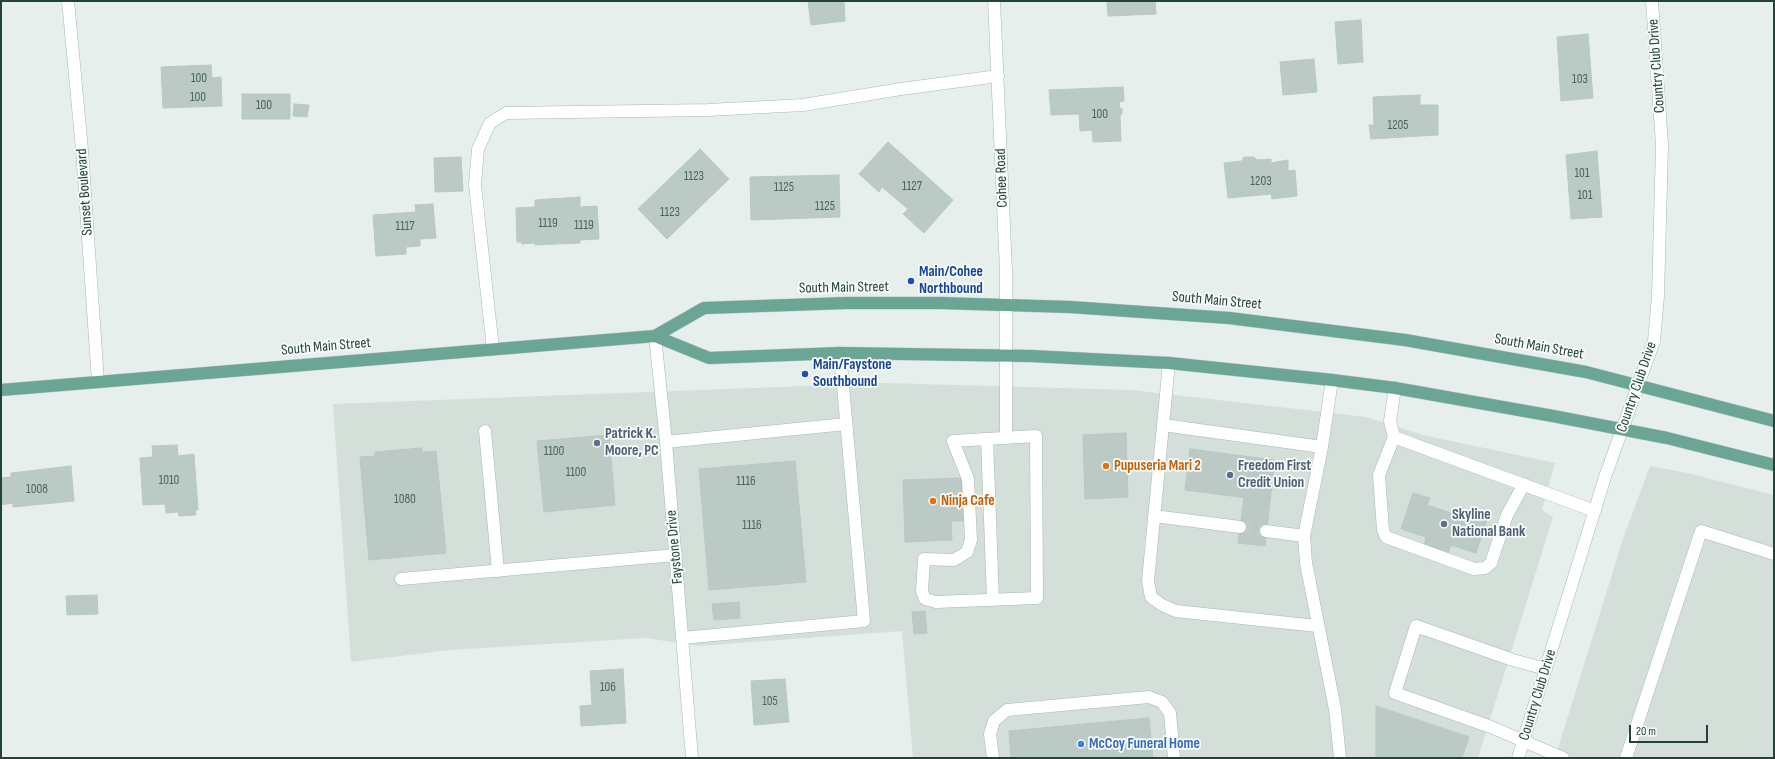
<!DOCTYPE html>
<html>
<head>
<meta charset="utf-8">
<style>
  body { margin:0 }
  #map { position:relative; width:1775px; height:759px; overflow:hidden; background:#e6efeb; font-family:"Sofia Sans Condensed",sans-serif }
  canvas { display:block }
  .frame { position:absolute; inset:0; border:2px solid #24423a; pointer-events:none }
  .scale { position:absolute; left:1629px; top:725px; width:79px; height:18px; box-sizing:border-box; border:2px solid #24423a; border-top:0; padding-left:5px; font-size:12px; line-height:14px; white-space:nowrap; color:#24423a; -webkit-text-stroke:3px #f7fbf9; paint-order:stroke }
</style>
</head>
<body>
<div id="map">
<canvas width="1775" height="759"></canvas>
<div class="frame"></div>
<div class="scale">20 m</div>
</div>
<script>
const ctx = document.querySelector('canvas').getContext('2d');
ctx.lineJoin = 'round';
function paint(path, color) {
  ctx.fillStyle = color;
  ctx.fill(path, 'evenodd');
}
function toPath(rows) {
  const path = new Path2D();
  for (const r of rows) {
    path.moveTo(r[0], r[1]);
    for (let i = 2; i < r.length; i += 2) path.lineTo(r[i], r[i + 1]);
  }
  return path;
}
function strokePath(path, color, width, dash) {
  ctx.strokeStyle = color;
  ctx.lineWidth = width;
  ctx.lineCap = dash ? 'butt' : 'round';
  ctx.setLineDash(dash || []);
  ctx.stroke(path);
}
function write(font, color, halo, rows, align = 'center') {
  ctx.font = font + ' "Sofia Sans Condensed",sans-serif';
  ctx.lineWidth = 3.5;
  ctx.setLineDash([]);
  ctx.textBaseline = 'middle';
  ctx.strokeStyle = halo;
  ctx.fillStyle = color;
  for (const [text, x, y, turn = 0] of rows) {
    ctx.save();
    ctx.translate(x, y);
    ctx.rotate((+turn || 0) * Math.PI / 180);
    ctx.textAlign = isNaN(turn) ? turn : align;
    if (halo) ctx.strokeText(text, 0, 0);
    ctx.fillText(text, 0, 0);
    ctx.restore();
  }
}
paint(toPath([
  [884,383,1131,390,1366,417,1423,435,1555,463,1542,510,1553,517,1478,758,913,758,902,631,698,646,646,638,449,650,351,662,333,404],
  [1650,466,1687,473,1774,495,1774,758,1555,758,1623,539]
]), '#d4dfda');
const building = toPath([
  [808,1,844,1,845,21,811,25,808,1],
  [1107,1,1155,1,1156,14,1108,16,1107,1],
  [1361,20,1363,62,1338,64,1335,22,1361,20],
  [1588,34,1593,98,1561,101,1557,37,1588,34],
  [1314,59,1317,92,1283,95,1280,62,1314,59],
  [211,65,212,78,221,77,222,106,163,108,161,67,211,65],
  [1123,87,1124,101,1119,102,1120,109,1122,108,1122,114,1120,115,1121,141,1093,142,1092,130,1080,131,1079,114,1051,115,1049,90,1123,87],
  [242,94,290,94,290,119,242,119,242,94],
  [1420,95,1420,105,1438,105,1438,135,1371,139,1369,125,1374,125,1373,97,1420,95],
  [294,104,309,105,307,117,293,116,294,104],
  [888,142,953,200,924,233,903,214,908,209,882,187,879,192,859,174,888,142],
  [700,149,729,179,667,239,638,209,700,149],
  [1597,151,1602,217,1571,219,1566,155,1597,151],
  [461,157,463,191,435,192,434,158,461,157],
  [1244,157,1254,157,1257,160,1271,159,1271,163,1288,160,1288,171,1295,170,1297,196,1272,199,1271,194,1228,198,1224,163,1242,161,1244,157],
  [839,175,840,217,751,220,750,177,839,175],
  [580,197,580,207,597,206,599,239,580,240,580,243,535,245,535,243,522,244,522,242,517,242,516,208,535,207,535,200,580,197],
  [433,204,436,238,420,239,420,246,406,247,406,254,376,256,373,215,416,212,415,205,433,204],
  [1126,433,1128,497,1085,499,1083,435,1126,433],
  [609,435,615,505,544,512,537,441,609,435],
  [177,445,178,456,194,454,198,510,195,510,196,515,179,516,178,512,166,513,165,504,143,505,140,458,153,457,152,446,177,445],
  [422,448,422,452,436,451,446,553,369,560,360,457,375,456,375,452,422,448],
  [1190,449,1275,460,1270,501,1185,490,1190,449],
  [795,461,806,582,709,590,699,469,795,461],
  [71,466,74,501,13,507,13,503,1,505,1,478,11,477,11,473,71,466],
  [962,478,964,521,951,521,952,540,905,542,903,480,962,478],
  [1413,493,1430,498,1427,505,1469,519,1471,511,1488,517,1476,553,1451,545,1448,553,1424,546,1426,537,1401,529,1413,493],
  [1244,497,1270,501,1265,546,1238,543,1244,497],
  [97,595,98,614,67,615,66,596,97,595],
  [739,602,740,618,714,620,712,604,739,602],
  [925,611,927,633,914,634,912,612,925,611],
  [623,669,626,723,581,726,580,706,592,705,590,671,623,669],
  [785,679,789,722,754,725,751,681,785,679],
  [1376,706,1469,737,1462,758,1376,758,1376,706],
  [1149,718,1153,758,1011,758,1009,731,1149,718]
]);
paint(building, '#bbcac4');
strokePath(building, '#b8c9c2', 1);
strokePath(toPath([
  [1240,527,1266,531]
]), '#bfccc8', 12, [12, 6]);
const minor = toPath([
  [68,1,82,150,98,382],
  [994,1,1006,271,1006,438],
  [655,336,666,442,692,758],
  [493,349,475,185,478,149,490,123,506,113,708,110,803,105,901,89,998,76],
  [1169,363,1148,581,1151,597,1162,605,1176,611,1317,626],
  [1332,380,1322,447,1304,536,1306,563,1335,709,1340,758],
  [1395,388,1390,421,1394,437,1379,475,1383,530,1386,537,1474,569,1485,568,1491,563,1507,515,1524,484],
  [1163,425,1322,447],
  [485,431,498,571],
  [1036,436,1037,598,936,602,925,599,922,591,924,559,954,560,967,552,971,540,968,479,953,441,1036,436],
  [1394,437,1595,511],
  [987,439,993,600],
  [666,442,846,424],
  [1154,516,1240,527],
  [1266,531,1304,536],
  [401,579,676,555],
  [682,638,864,621,840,353],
  [1546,669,1513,660,1416,626,1395,693,1491,727,1563,758],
  [993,758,990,734,994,721,1007,710,1149,697,1162,702,1170,713,1174,758],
  [1518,758,1605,477,1654,341,1658,296,1662,145,1652,1],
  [1626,758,1701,531,1774,554]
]);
const major = toPath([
  [655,336,709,358,840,353,1031,356,1169,363,1332,380,1395,388,1553,416,1667,438,1774,465],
  [1,390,655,336,704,308,846,303,940,303,1070,307,1229,318,1405,340,1586,372,1774,421]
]);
strokePath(minor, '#a8b8b2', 13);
strokePath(major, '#c2cac8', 13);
strokePath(minor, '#fff', 12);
strokePath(major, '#6aa596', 12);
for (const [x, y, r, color] of [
  [911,281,4,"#1a4fb4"],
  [805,374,4,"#1a4fb4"],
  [597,443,4,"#5c6f8a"],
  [1106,466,4,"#e8710a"],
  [1230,475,4,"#5c6f8a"],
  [933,501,4,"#e8710a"],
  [1444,524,4,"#5c6f8a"],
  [1081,744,4,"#3f7fe0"]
]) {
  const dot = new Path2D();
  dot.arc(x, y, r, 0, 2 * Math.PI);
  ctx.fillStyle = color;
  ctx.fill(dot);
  strokePath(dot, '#f7fbf9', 1.5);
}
write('13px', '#4a645c', null, [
  ["100",199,79],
  ["103",1580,80],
  ["100",198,98],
  ["100",264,106],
  ["100",1100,115],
  ["1205",1398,126],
  ["101",1582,174],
  ["1123",694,177],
  ["1203",1261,182],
  ["1127",912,187],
  ["1125",784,188],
  ["101",1585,196],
  ["1125",825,207],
  ["1123",670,213],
  ["1119",548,224],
  ["1119",584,226],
  ["1117",405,227],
  ["1100",554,452],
  ["1100",576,473],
  ["1010",169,481],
  ["1116",746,482],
  ["1008",37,490],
  ["1080",405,500],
  ["1116",752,526],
  ["106",608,688],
  ["105",770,702]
]);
write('15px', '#24423a', '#f7fbf9', [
  ["Country Club Drive",1657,66,-94],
  ["Cohee Road",1002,178,-92],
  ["Sunset Boulevard",85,192,-94],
  ["South Main Street",844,288,-1],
  ["South Main Street",1217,301,5],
  ["South Main Street",326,347,-5],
  ["South Main Street",1539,347,10],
  ["Country Club Drive",1637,387,-71],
  ["Faystone Drive",675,547,-95],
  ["Country Club Drive",1538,695,-73]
]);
write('bold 15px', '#164399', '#f7fbf9', [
  ["Main/Cohee",919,272],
  ["Northbound",919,289],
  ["Main/Faystone",813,365],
  ["Southbound",813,382]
], 'left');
write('bold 15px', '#4e5e75', '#f7fbf9', [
  ["Patrick K.",605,434],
  ["Moore, PC",605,451],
  ["Freedom First",1238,466],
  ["Credit Union",1238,483],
  ["Skyline",1452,515],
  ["National Bank",1452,532]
], 'left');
write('bold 15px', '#c56008', '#f7fbf9', [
  ["Pupuseria Mari 2",1114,466],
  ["Ninja Cafe",941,501]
], 'left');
write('bold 15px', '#366cbe', '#f7fbf9', [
  ["McCoy Funeral Home",1089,744]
], 'left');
</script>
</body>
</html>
